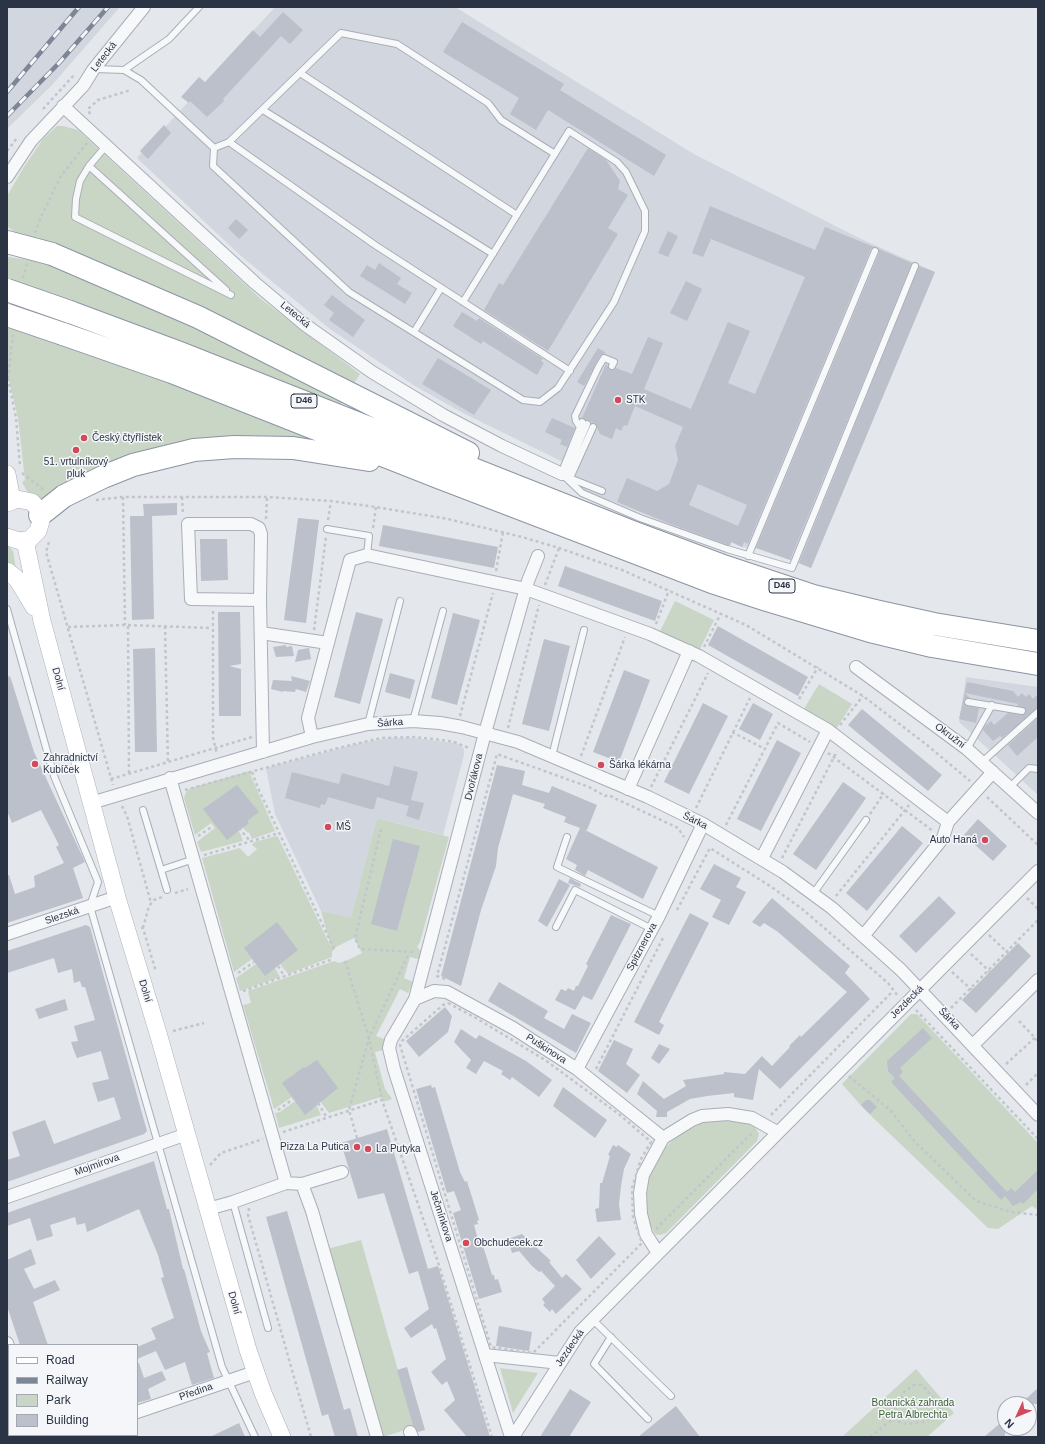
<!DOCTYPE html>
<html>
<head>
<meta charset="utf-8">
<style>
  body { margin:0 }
  #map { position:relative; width:1045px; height:1444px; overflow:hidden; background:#e4e7ec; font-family:Arial,sans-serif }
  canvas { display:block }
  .frame { position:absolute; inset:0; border:8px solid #2b3445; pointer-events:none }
  .legend { position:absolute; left:8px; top:1344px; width:130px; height:92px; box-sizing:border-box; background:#f4f6f9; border:1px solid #a4a8b1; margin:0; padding:5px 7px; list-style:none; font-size:12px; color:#2b3445 }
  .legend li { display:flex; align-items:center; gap:8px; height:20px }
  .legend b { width:20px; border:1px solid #a4a8b1 }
  .north { position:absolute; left:997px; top:1396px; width:40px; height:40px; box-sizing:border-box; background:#f4f6f9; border:1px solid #a4a8b1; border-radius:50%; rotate:226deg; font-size:11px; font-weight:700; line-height:16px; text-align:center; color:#2b3445 }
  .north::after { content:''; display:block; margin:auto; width:14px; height:18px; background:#d1495b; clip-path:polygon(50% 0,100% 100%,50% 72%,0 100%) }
</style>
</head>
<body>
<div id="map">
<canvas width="1045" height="1444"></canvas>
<div class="frame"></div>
<ul class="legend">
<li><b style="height:5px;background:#fff"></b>Road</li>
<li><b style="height:5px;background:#7d8696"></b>Railway</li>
<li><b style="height:11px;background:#c9d6c5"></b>Park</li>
<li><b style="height:11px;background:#bbc0ca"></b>Building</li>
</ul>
<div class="north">N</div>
</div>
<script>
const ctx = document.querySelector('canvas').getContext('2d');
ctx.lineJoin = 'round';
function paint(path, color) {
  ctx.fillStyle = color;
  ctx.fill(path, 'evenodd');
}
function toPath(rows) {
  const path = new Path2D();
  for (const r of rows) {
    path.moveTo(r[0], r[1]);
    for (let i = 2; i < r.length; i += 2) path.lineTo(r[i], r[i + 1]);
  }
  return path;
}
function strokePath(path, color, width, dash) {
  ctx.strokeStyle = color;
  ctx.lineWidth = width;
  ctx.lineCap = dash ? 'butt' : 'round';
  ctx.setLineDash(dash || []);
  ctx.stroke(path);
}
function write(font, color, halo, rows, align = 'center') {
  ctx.font = font + ' Arial,sans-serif';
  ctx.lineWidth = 3;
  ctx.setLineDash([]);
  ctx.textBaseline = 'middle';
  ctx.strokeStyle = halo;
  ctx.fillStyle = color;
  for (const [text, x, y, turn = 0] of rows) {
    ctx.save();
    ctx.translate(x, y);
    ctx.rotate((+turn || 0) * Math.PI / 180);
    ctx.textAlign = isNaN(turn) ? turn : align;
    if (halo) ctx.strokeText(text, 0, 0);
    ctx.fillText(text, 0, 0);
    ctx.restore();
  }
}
paint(toPath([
  [7,7,120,7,52,85,7,129],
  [275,7,455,7,694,154,859,238,935,272,811,568,761,549,742,547,732,542,729,548,710,541,584,490,563,462,463,413,415,386,330,329,241,256,137,158],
  [966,677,1038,687,1038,795,959,722],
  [390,738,414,738,454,743,460,745,464,749,464,755,443,835,377,818,351,919,321,911,275,814,266,768,356,744]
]), '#d2d6de');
paint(toPath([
  [57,126,63,126,78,130,261,299,360,374,318,440,260,438,210,440,46,504,28,493,22,482,25,480,18,418,7,372,7,257,31,260,37,239,18,234,8,227,7,196,24,167,43,139],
  [7,544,13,551,16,569,7,564],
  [675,601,714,620,698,653,659,633],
  [819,684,852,704,834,732,802,712],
  [249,771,275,831,252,839,249,832,248,833,241,826,237,829,241,835,243,841,201,852,197,842,215,828,211,823,195,835,184,798,186,792,191,788],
  [377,818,449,837,420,942,417,947,422,952,420,958,418,959,410,957,404,978,413,982,408,993,400,989,376,1036,384,1039,384,1050,375,1052,385,1089,392,1099,383,1102,381,1097,329,1113,320,1101,316,1104,321,1115,279,1128,275,1113,280,1112,295,1101,292,1097,274,1109,243,1005,251,1003,248,991,334,961,339,963,348,960,362,953,354,938,336,947,332,952,332,957,288,974,280,964,275,968,280,977,240,991,236,978,256,964,252,959,234,972,202,858,240,848,248,857,257,849,252,845,254,842,276,836,278,837,331,947,321,911,351,918],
  [911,1014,917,1014,1038,1143,1038,1210,1032,1206,998,1229,988,1228,865,1110,842,1084],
  [718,1120,745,1123,755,1127,759,1134,757,1141,666,1233,660,1235,655,1234,649,1222,645,1202,647,1184,651,1170,662,1151,678,1135,702,1123],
  [361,1240,414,1427,383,1437,381,1437,327,1249],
  [500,1368,538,1373,513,1413],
  [916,1369,954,1413,927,1437,842,1437],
  [7,1373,9,1379,9,1435,27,1435,27,1437,7,1437]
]), '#c9d6c5');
paint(toPath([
  [283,12,303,30,290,44,281,36,223,99,224,101,207,117,190,101,189,103,181,97,199,77,205,82,253,30,260,37],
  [462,22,564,84,560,90,666,155,654,176,548,110,536,130,510,114,519,98,443,52],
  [164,125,171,133,148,159,140,151],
  [588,148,606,160,620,181,618,189,628,195,608,228,618,234,548,351,484,310,499,283,503,285],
  [710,206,815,250,825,227,874,247,871,249,748,544,744,542,742,547,731,542,730,545,728,545,668,523,617,502,627,478,657,491,669,484,678,460,675,446,683,427,635,406,627,426,624,425,621,431,616,428,612,439,600,434,595,423,582,418,606,364,610,370,616,368,632,374,648,337,663,343,644,389,691,409,728,322,750,331,728,383,755,394,805,277,711,239,703,257,692,253],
  [698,484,747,505,738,526,689,505],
  [236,219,248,230,239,239,228,228],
  [668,231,678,236,668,257,658,253],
  [879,249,912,263,790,560,756,548,879,253],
  [379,263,401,278,397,284,412,293,405,304,360,276,367,265,375,270],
  [919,266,935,272,811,568,799,563],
  [686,281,702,289,687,321,670,313],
  [332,295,365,320,353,337,329,320,334,313,324,305],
  [462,312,477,321,479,318,543,359,541,361,544,363,537,375,483,341,481,344,453,326],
  [598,348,606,353,600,356,584,386,577,382],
  [438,358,491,390,474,415,422,384],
  [552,418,575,428,567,447,560,444,562,440,545,432],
  [177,503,177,515,152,516,154,619,132,620,130,516,144,516,143,504],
  [298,518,319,520,306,623,284,620],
  [383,525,498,547,494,568,379,546],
  [200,539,227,539,228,580,201,581],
  [565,566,662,601,655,621,558,586],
  [218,612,240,612,241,664,229,666,241,669,241,716,219,716],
  [356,612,383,619,360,704,334,697],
  [453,613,480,620,457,705,431,698],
  [718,626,808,677,798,696,708,645],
  [544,639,570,646,549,731,522,724],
  [286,645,286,647,292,646,294,656,276,657,273,647],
  [155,648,157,752,135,752,133,649],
  [309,648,311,659,295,662,298,650],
  [624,670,650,680,619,762,593,752],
  [390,673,415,680,410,699,385,692],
  [10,676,34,752,85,862,73,868,83,898,7,923,7,875,9,875,15,894,35,887,34,876,64,863,56,847,59,845,41,810,12,823,7,811,7,677],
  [291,676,310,681,306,692,296,689,295,692,283,691,283,692,271,689,273,680,292,681],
  [967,682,1013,691,1018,697,1022,693,1026,697,1029,694,1033,699,1038,694,1038,708,1002,738,1000,736,993,741,983,730,985,726,991,721,994,725,1008,713,1024,715,1026,709,1017,706,1018,704,965,693,970,698,964,699,965,705,979,708,976,723,959,719],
  [703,703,728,716,689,794,664,782],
  [753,703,773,714,760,740,739,729],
  [862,709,942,775,928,791,848,725],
  [1038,718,1038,737,1017,756,1008,745],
  [777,740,801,753,761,831,737,819],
  [497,765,525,771,522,785,549,793,552,786,597,805,587,830,585,830,658,867,643,899,588,870,585,876,575,870,577,865,566,859,580,828,564,822,566,817,543,808,545,804,513,794,498,848,496,866,481,910,461,986,441,976],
  [394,766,418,772,411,800,424,803,419,820,406,816,410,802,409,806,377,797,374,809,370,809,328,797,325,805,321,804,320,808,285,798,292,772,339,784,342,773,389,786],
  [843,782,866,798,816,870,793,854],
  [237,785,259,812,247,821,249,823,227,840,203,809],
  [978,819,1007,846,993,861,964,835],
  [902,826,923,843,867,911,846,893],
  [393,839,420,846,397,931,371,924],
  [714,864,741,878,736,887,746,892,729,925,712,917,721,900,700,889],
  [570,878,581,884,580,887,568,883],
  [559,879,570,885,547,927,538,921],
  [939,896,956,913,916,953,899,936],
  [772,898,850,966,845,973,870,999,780,1089,759,1069,753,1100,734,1097,734,1093,707,1096,690,1099,667,1112,667,1117,656,1117,657,1111,637,1094,643,1081,664,1099,686,1086,683,1080,724,1074,724,1072,745,1074,762,1056,772,1066,790,1047,789,1046,800,1035,801,1037,847,992,778,932,764,923,760,927,752,922],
  [690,913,709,923,659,1022,664,1025,659,1035,634,1022],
  [611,915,631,924,592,1000,583,996,575,1010,555,1000,561,989,566,991,568,988,574,991,576,986,578,986,588,966,586,964],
  [277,922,298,950,265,976,244,948],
  [86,925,90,927,147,1131,144,1134,7,1182,7,1160,20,1156,12,1132,45,1120,54,1144,121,1119,114,1097,98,1102,92,1083,109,1079,101,1051,77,1058,74,1051,71,1042,78,1041,74,1026,95,1020,85,987,82,987,80,981,74,983,72,969,58,973,54,958,7,973,7,951],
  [1018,943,1031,956,976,1013,962,1000],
  [499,982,548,1011,544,1018,564,1029,572,1014,591,1023,576,1053,488,1001],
  [65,999,68,1010,39,1019,35,1009],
  [445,1007,452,1016,448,1032,419,1057,406,1041],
  [923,1028,932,1038,900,1068,903,1072,899,1076,1007,1192,1011,1188,1015,1192,1038,1170,1038,1189,1023,1204,1021,1202,1013,1206,1005,1196,1001,1200,891,1082,895,1078,888,1071,887,1061],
  [461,1029,476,1039,479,1035,526,1061,552,1080,539,1097,512,1077,510,1080,501,1074,503,1071,484,1061,476,1074,466,1068,471,1060,454,1042],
  [614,1040,633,1049,626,1064,640,1075,627,1093,598,1071],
  [659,1044,670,1049,659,1064,651,1058],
  [317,1060,338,1088,305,1115,282,1083,304,1067,305,1068],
  [431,1085,432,1088,435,1087,460,1172,465,1182,467,1181,479,1220,477,1221,478,1224,474,1225,480,1247,483,1246,492,1275,494,1275,495,1280,498,1279,502,1292,479,1299,453,1213,461,1210,454,1191,447,1193,416,1089],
  [563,1087,607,1120,595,1138,553,1106],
  [866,1100,870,1100,877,1107,870,1114,861,1105],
  [387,1129,428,1269,438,1266,490,1437,467,1437,444,1410,455,1400,447,1381,442,1385,431,1372,446,1359,436,1328,434,1329,432,1324,411,1338,404,1328,429,1309,418,1271,409,1274,384,1193,358,1199,341,1143],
  [613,1145,617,1147,618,1145,631,1154,624,1169,621,1186,619,1204,621,1220,597,1222,595,1209,599,1208,600,1183,602,1183,610,1156,608,1155],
  [154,1161,167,1209,169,1209,183,1269,184,1269,201,1331,210,1352,207,1353,214,1378,192,1385,185,1362,165,1370,156,1351,137,1359,137,1347,156,1339,151,1328,174,1318,161,1278,164,1277,158,1255,139,1209,87,1232,85,1223,77,1225,75,1217,50,1225,53,1236,37,1241,30,1218,7,1226,7,1213],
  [287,1211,344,1410,350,1408,358,1437,335,1437,328,1414,322,1416,266,1217],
  [522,1234,551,1261,549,1262,562,1278,566,1274,582,1289,556,1314,552,1309,550,1312,543,1305,545,1303,542,1299,555,1286,541,1271,539,1272,532,1266,519,1251,512,1253,508,1239],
  [599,1236,616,1254,591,1279,576,1260],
  [31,1249,36,1264,24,1269,34,1289,55,1280,60,1290,33,1302,48,1345,20,1345,7,1306,7,1260],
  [499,1326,532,1332,529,1351,496,1346],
  [137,1363,139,1363,144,1378,162,1371,166,1380,148,1389,151,1399,137,1403],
  [407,1367,425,1430,418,1432,413,1425,397,1370],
  [1038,1388,1038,1404,1020,1404],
  [570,1389,591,1402,569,1437,540,1437],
  [676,1406,700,1437,638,1437],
  [1005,1419,1005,1437,984,1437],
  [239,1423,245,1437,210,1437]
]), '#bbc0ca');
const lane = toPath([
  [95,69,124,70,141,80,214,148,213,166,349,292,523,400,540,402,558,388,614,302,645,231,645,211,626,172,617,162,569,131,463,302],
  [124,70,169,39,199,7],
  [300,73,517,215],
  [263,110,493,254],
  [229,142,341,33,397,44,488,103,501,120,555,154],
  [106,146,89,166,80,181,76,199,75,217,231,295],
  [214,148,229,142,375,245,570,371],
  [89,166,226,290],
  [414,332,441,288],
  [580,427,576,421,575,416,599,366,604,358,614,362,612,366],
  [561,474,582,422],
  [562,474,582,493,640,518,727,549,792,568,915,266],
  [565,476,587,424],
  [567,477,602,491],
  [570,478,593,427],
  [327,529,369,536,367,555],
  [748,556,875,251],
  [7,609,54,776,98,882,90,906,222,1367,255,1437],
  [968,702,1022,711],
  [413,721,443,611],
  [368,724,400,601],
  [967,749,992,705],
  [552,756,584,630],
  [982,762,1038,712],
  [1010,787,1029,768,1038,769],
  [143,810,161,870,194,859],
  [567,837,557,867,659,916],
  [161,870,167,890],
  [813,894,866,820],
  [556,927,575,890,652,929],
  [233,1202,268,1328],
  [592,1319,671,1396],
  [611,1337,594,1364,648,1419]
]);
const street = toPath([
  [63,106,255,283,304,324,372,372,443,415,502,446,562,474],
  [7,177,31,141,83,86,93,70,144,7],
  [188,524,251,524,259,528,261,534,260,600,191,599,188,524],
  [260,600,263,752],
  [261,633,328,643],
  [856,667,967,749,1038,813],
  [312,737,308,718,350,560,367,555,526,589,650,634,699,656,828,730,948,822],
  [170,778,286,1183],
  [628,789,689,651],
  [91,803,312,737,368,724,413,721,440,723,462,727,518,742,648,797,703,824,783,872,832,908,901,970,1038,1115],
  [762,858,828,730],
  [7,934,117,897],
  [864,935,943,838,948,822,993,772],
  [415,999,434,991,447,992,513,1028,577,1069,663,1138],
  [973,1045,1038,980],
  [577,1069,659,916,703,824],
  [302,1184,312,1211,377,1437],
  [7,1197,187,1134],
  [208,1209,233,1202,286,1183,302,1184,342,1172],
  [658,1253,646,1234,641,1214,640,1193,643,1175,663,1138,692,1120,702,1116,728,1114,752,1118,777,1132],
  [7,1343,9,1349],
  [485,1355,560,1363],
  [137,1412,255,1372],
  [410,1432,412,1437],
  [36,1435,37,1437],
  [62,1437,68,1435],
  [511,1437,394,1069,389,1048,391,1040,415,999,485,733,528,581,538,556],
  [513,1437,580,1332,1038,871]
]);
const secondary = toPath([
  [7,474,12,500],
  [7,503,17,499,32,502,39,510,41,521,38,531,30,539,20,541,7,537],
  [25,541,42,621,118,901,158,1033,248,1350,263,1393,282,1437],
  [7,571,17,579,34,607]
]);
const highway = toPath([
  [7,242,52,254,198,317,468,453],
  [70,312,180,353,632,532,726,567,813,596,875,611,934,624,1038,641],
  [63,334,172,372,438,477,712,582,767,600,870,631,932,646,1038,664],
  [40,515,64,496,103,477,133,465,194,450,234,447,293,448,369,460]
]);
strokePath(lane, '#a9aeb7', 8);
strokePath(street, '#a9aeb7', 14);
strokePath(secondary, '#a9aeb7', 18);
strokePath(highway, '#8b94a3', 24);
strokePath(toPath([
  [43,109,75,74],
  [90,114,88,109,98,100,131,90],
  [7,151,17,138],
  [35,233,41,217,61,176,87,143],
  [23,278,27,263],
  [8,378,16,418,20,466],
  [8,379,13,334],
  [22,473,44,490],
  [123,497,125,625],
  [182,497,183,515],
  [96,500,123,497,267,497,331,501,376,507,448,519,522,537,559,548,622,570,746,625,863,696,927,745,970,781],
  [266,519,267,497],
  [328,520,331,501],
  [373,528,376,507],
  [49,542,46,552,113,785],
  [496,571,503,532],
  [545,585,559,548],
  [213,611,213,738,217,754],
  [656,624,669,590],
  [128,626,129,774],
  [165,626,168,764],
  [68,627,125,625,212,628],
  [314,630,326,537],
  [704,647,721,613],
  [799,699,818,667],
  [460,716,493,593],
  [840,725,863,696],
  [508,728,539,605],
  [732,732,765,749],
  [828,753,933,831],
  [581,756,625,637],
  [252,772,258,788,334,949],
  [111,779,252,737],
  [651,787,708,673],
  [185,790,334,749,381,738,414,737,442,740,454,742,469,748],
  [987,797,1038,845],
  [122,806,127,816,151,903],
  [696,808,750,698],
  [870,814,884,793],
  [726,825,778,723,810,742],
  [239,828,250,841],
  [381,829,355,938,360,949,415,952],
  [198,836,213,826],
  [204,855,279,833],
  [782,858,837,751],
  [175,893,188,889],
  [836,896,909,805],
  [1027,898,1038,909],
  [677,910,710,848,770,886,801,908,888,983,898,996],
  [141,928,143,928,156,972],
  [143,928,149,906,154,900,162,897],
  [989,935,1008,953],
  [971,954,990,972],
  [345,961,369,1038,382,1100],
  [278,966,285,977],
  [952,972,972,990],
  [238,973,254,962],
  [445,979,437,976,497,754,589,787,605,796,608,795,678,828,684,837],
  [243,991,333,959],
  [448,1003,476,1018,545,1060,620,1115,651,1142,641,1159,632,1188,633,1217,642,1243,533,1353,491,1347,400,1045,402,1041,443,1005,448,1003],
  [951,1008,1038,920],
  [916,1010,1038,1139],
  [1019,1021,1038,1041],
  [173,1031,204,1023],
  [1006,1064,1038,1035],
  [596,1069,663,938],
  [849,1076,891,1111,915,1142,976,1201,1011,1212,1038,1215],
  [1026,1085,1038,1073],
  [318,1103,327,1118],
  [278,1110,293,1099],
  [771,1115,893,991],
  [283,1132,382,1100,437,1259,492,1437],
  [357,1138,349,1110,369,1038,409,953],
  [210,1165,221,1153,263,1139],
  [249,1208,248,1215,311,1437],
  [656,1229,753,1132],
  [941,1408,926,1389,921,1385,914,1385,904,1392,896,1408,894,1420,905,1424,923,1422,933,1416,946,1404],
  [7,1410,9,1411],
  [1029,1424,1038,1416],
  [870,1437,889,1422,894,1420],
  [1013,1437,1024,1428]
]), '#c2c5cb', 2.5, [3, 3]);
strokePath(lane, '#f7f8fa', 6);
strokePath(street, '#f7f8fa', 12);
strokePath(secondary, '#fff', 17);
strokePath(highway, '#fff', 22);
const rail = toPath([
  [7,92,79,7],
  [7,116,59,63,108,7]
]);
strokePath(rail, '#7d8696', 4.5);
strokePath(rail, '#f4f6f9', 3, [9]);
const highwayBridge = toPath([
  [7,290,70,312],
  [7,315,63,334]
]);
strokePath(highwayBridge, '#8b94a3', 24, []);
strokePath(highwayBridge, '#fff', 22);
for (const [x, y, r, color] of [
  [618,400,4,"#d1495b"],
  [84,438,4,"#d1495b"],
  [76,450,4,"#d1495b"],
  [35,764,4,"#d1495b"],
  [601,765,4,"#d1495b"],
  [328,827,4,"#d1495b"],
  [985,840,4,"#d1495b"],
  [357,1147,4,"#d1495b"],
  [368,1149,4,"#d1495b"],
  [466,1243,4,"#d1495b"]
]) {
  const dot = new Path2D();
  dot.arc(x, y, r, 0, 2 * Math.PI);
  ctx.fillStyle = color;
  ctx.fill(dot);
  strokePath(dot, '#f4f6f9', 1.5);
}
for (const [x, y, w] of [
  [304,401,26],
  [782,586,26]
]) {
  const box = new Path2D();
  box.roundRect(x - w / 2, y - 7, w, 14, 3);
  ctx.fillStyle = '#f4f6f9';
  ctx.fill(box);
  strokePath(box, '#2b3445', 1);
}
write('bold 9px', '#2b3445', null, [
  ["D46",304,401],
  ["D46",782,586]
]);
write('10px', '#2b3445', '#f4f6f9', [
  ["Letecká",104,57,-52],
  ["Letecká",295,315,39],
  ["Dolní",58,679,75],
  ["Šárka",390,723,-4],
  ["Okružní",950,736,37],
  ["Dvořákova",474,777,-76],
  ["Šárka",695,821,26],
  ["Slezská",62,916,-19],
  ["Spitznerova",642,947,-62],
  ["Dolní",145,991,73],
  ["Jezdecká",907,1002,-45],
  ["Šárka",949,1019,46],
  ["Puškinova",546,1049,33],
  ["Mojmírova",97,1165,-20],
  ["Ječmínkova",441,1216,72],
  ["Dolní",234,1303,74],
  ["Jezdecká",570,1348,-56],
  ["Předina",196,1392,-19]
]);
write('10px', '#2b3445', '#f4f6f9', [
  ["STK",626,400],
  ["Český čtyřlístek",92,438],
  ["51. vrtulníkový",76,462,"center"],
  ["pluk",76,474,"center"],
  ["Zahradnictví",43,758],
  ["Kubíček",43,770],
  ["Šárka lékárna",609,765],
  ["MŠ",336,827],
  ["Auto Haná",977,840,"right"],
  ["Pizza La Putica",349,1147,"right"],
  ["La Putyka",376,1149],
  ["Obchudecek.cz",474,1243]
], 'left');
write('10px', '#3f6138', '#f4f6f9', [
  ["Botanická zahrada",913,1403],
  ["Petra Albrechta",913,1415]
]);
</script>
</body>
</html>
